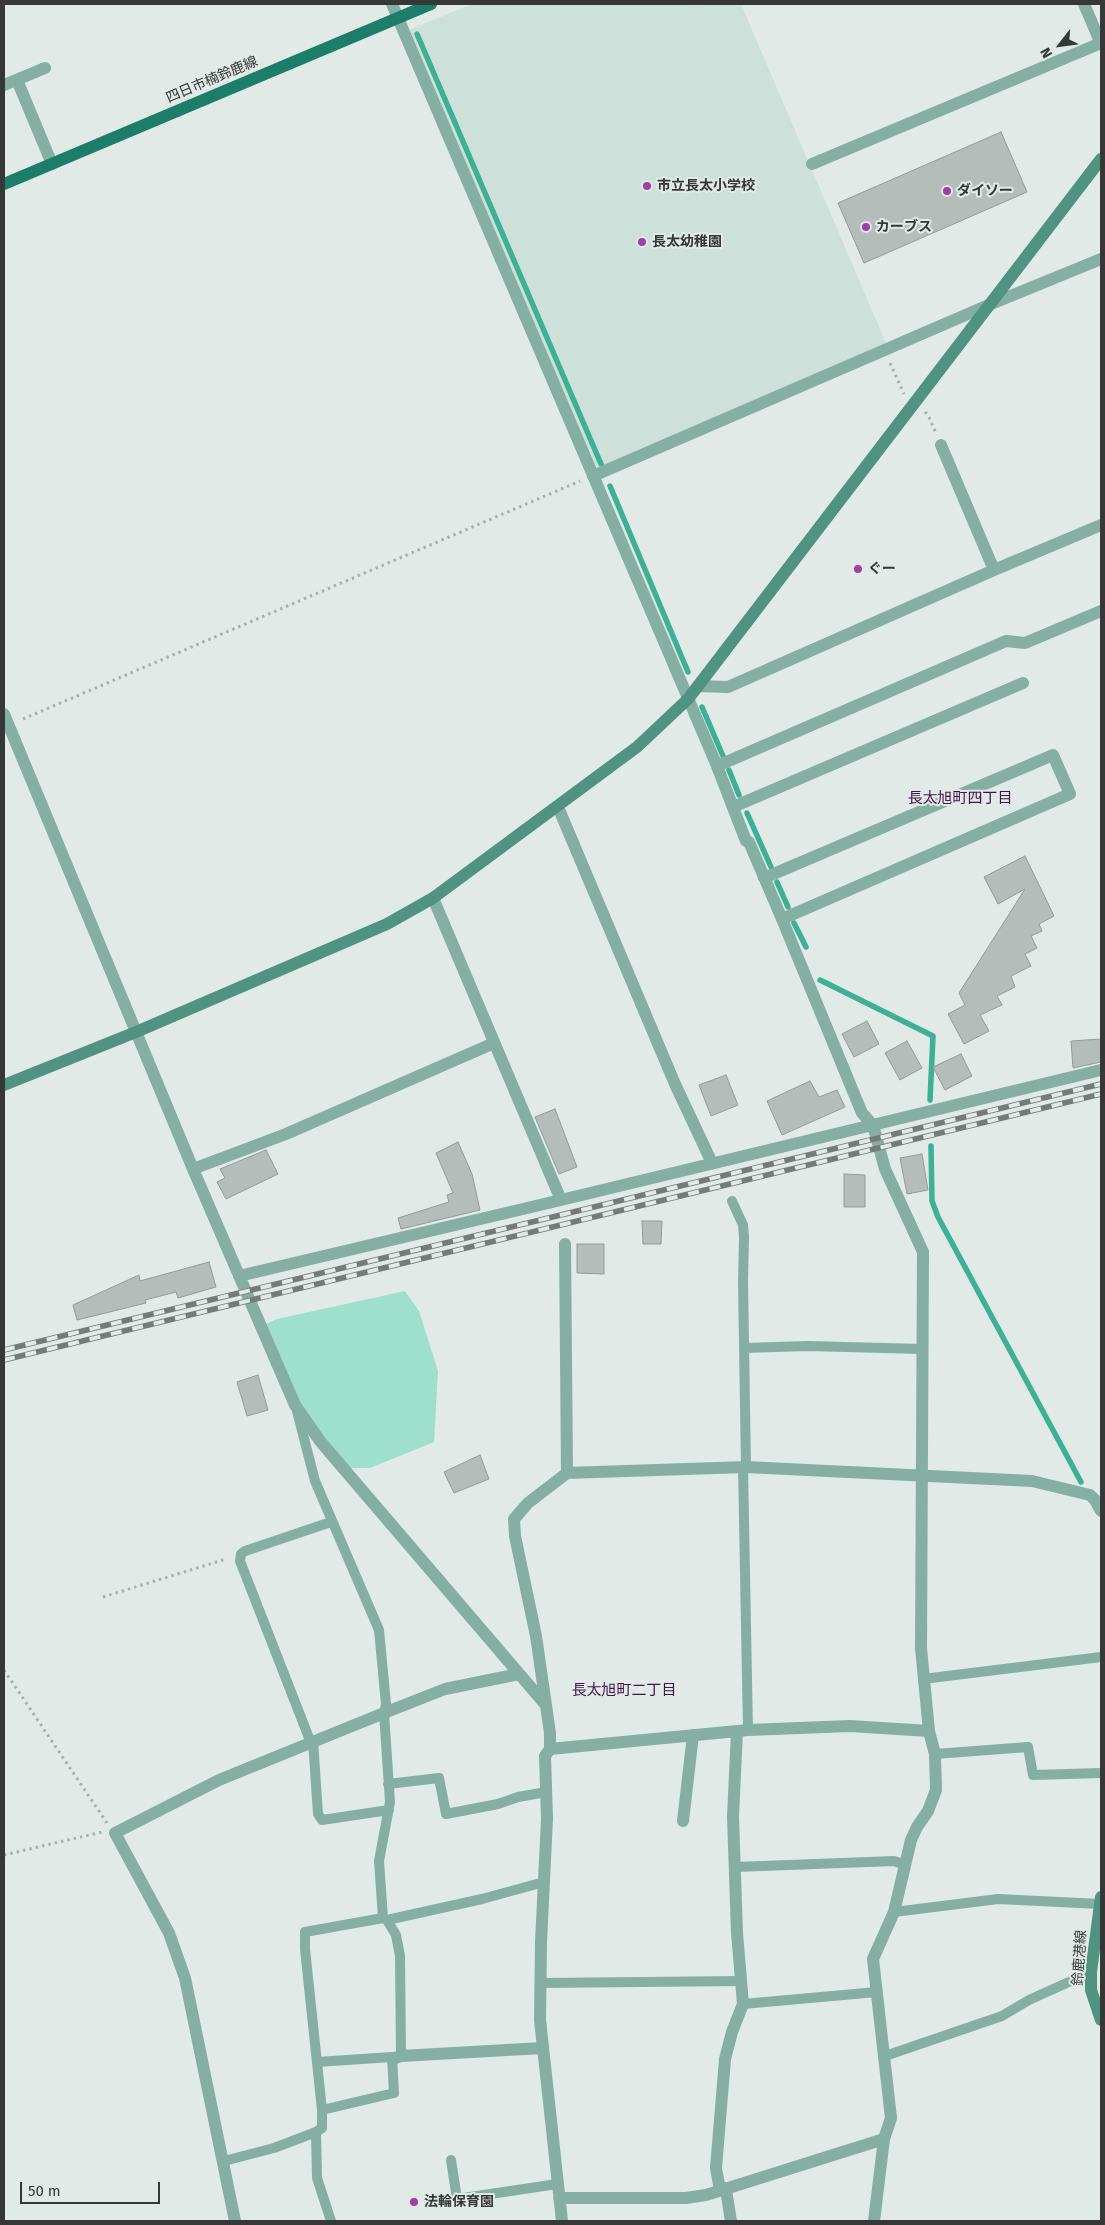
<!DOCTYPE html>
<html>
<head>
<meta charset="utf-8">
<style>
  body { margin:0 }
  #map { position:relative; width:1105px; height:2225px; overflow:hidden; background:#e1eae7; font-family:"Fira Sans",sans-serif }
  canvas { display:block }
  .frame { position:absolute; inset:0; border:5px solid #353837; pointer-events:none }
  .north { position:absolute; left:1035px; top:20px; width:50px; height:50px; -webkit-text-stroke:4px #e1eae7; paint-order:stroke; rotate:240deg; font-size:14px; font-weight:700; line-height:20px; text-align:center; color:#353837 }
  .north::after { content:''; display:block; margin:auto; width:18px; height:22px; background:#353837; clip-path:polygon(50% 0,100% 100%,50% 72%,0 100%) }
  .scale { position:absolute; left:20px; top:2182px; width:140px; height:22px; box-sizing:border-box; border:2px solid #353837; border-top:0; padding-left:6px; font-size:15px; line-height:18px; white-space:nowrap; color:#353837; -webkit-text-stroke:4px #e1eae7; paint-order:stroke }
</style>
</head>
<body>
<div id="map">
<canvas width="1105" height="2225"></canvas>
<div class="frame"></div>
<div class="north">N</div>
<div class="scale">50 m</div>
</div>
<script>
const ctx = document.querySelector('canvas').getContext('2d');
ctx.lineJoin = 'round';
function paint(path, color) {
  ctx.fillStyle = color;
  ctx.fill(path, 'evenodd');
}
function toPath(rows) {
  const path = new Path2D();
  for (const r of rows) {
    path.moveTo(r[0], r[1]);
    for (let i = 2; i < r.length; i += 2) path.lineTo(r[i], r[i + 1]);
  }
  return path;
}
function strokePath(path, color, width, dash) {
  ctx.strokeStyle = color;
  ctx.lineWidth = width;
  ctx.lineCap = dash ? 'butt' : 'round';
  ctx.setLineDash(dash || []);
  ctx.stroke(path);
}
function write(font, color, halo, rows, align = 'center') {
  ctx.font = font + ' "Fira Sans","Noto Sans JP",sans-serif';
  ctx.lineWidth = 4;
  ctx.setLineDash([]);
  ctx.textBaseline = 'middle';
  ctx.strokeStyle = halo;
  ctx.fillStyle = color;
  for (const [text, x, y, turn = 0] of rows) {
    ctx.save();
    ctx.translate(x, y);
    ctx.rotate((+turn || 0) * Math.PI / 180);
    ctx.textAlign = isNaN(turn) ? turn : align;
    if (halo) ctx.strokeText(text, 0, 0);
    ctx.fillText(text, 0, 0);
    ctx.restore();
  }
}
paint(toPath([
  [472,4,694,4,695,6,701,4,741,4,886,343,599,467,594,464,409,30]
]), '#cee0da');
paint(toPath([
  [405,1291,419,1311,438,1371,434,1442,370,1468,349,1468,303,1410,266,1324,277,1319]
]), '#9ee0cc');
strokePath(toPath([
  [417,34,601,464],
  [610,486,688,672],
  [702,707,723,756],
  [729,770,739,795],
  [747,813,771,867],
  [777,882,788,907],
  [794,923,806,947],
  [820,980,933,1036,930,1100],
  [931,1146,932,1201,938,1217,1081,1482]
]), '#3eb094', 5.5);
const building = toPath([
  [1001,132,1027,192,864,263,838,203,1001,132],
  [1025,856,1054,916,1039,924,1042,931,1031,936,1037,948,1025,954,1031,966,1011,976,1015,987,997,996,1002,1005,980,1015,989,1031,964,1044,948,1014,965,1005,959,993,1025,889,998,904,984,877,1025,856],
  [867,1021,879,1044,854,1057,842,1034,867,1021],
  [1101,1039,1101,1062,1073,1068,1071,1041,1101,1039],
  [907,1041,922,1068,900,1080,885,1053,907,1041],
  [961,1054,972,1076,945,1090,933,1067,961,1054],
  [726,1075,738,1105,711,1116,699,1085,726,1075],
  [810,1081,819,1097,837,1090,845,1107,782,1135,767,1101,810,1081],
  [555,1109,577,1167,559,1174,535,1117,555,1109],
  [458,1142,472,1174,480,1210,401,1229,398,1218,449,1202,447,1195,453,1193,436,1153,458,1142],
  [266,1150,278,1174,226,1199,217,1182,225,1178,220,1169,266,1150],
  [922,1154,928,1190,907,1194,900,1158,922,1154],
  [844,1174,865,1175,865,1207,844,1207,844,1174],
  [642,1221,662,1221,661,1244,643,1244,642,1221],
  [577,1244,604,1244,604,1274,577,1273,577,1244],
  [209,1262,216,1287,178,1298,176,1292,145,1300,146,1303,77,1320,73,1305,139,1275,140,1281,209,1262],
  [258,1375,268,1410,247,1416,237,1382,258,1375],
  [480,1455,489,1479,454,1493,444,1472,480,1455]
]);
paint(building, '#b4bdba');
strokePath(building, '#929b98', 1);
strokePath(toPath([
  [890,363,904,394],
  [925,412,928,415,936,433],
  [23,719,580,481],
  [103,1597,226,1559],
  [4,1670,107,1823],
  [4,1855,102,1832]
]), '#a8afad', 3, [2.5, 4]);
strokePath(toPath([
  [732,1201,743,1225,744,1237,743,1282,746,1467],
  [744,1348,808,1346,922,1349],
  [297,1411,315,1481,379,1630,386,1704,384,1713,390,1802,379,1861,383,1918],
  [743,1467,748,1730],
  [923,1679,1101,1657],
  [313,1741,318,1814,322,1820,389,1810],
  [311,1743,240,1561,241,1554,245,1551,331,1522],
  [935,1754,1028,1747,1033,1775,1101,1773],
  [388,1784,439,1778,446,1814,498,1804,518,1797,546,1792],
  [736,1867,894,1861,905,1865],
  [894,1912,998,1899,1100,1904],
  [387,1920,396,1935,400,1956,401,2056],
  [541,1983,741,1981],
  [743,2004,877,1992],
  [885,2056,1002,2016,1029,2000,1091,1972],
  [317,2062,392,2057,394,2093,322,2110],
  [451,2160,457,2199,557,2184],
  [224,2161,274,2148,316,2132],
  [331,2221,317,2178,316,2132,322,2128,322,2110,305,1949,305,1932,383,1918,387,1920,482,1899,544,1882]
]), '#85afa2', 10);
strokePath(toPath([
  [392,4,717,766,746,841,749,842,782,919,862,1113,873,1125,885,1169,923,1252,921,1648,929,1731,935,1754,936,1790,928,1811,917,1827,911,1840,894,1912,873,1959,891,2118,884,2139,874,2221],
  [1084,4,1101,44],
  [17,80,52,164],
  [4,85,45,68],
  [812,164,1101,43],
  [941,445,994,570],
  [593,476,991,304,1101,259],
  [698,686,728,687,994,570,1101,525],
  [4,714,193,1169,295,1405,320,1441,545,1704],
  [717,766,1006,641,1025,643,1101,611],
  [558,807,675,1084,712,1163],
  [733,807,1023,683],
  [764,878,1053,755,1070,794,782,919],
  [433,898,561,1200],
  [193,1169,286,1134,494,1043],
  [565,1244,567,1473],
  [239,1276,561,1200,1101,1070],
  [550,1749,748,1730,850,1726,929,1731],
  [683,1821,693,1735],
  [392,2059,401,2056,542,2048],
  [559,2198,686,2198,706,2195,884,2139],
  [235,2221,185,1978,169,1933,115,1833,219,1780,384,1713,445,1689,519,1674],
  [562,2221,540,2020,541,1942,547,1819,545,1756,550,1749,550,1733,536,1636,515,1536,514,1519,528,1503,567,1473,746,1467,1032,1481,1090,1495,1095,1500,1101,1511],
  [731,2221,726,2190,719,2185,716,2168,725,2059,732,2032,743,2004,737,1933,733,1817,737,1731]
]), '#85afa2', 12);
strokePath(toPath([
  [4,1085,136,1032,387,924,433,898,637,747,688,699,1101,159],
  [1101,1897,1091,1972,1091,1990,1101,2020]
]), '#509380', 12);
strokePath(toPath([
  [4,184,431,4]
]), '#1c7e68', 12);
const rail = toPath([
  [4,1350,1101,1084],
  [4,1360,1101,1094]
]);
strokePath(rail, '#757b79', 5.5);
strokePath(rail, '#e1eae7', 4, [11]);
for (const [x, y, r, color] of [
  [647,186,5,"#9e40a8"],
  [947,191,5,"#9e40a8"],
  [866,227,5,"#9e40a8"],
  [642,242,5,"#9e40a8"],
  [858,569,5,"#9e40a8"],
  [414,2202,5,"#9e40a8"]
]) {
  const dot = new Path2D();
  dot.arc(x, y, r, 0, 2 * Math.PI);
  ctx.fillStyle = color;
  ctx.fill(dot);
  strokePath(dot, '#e1eae7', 2);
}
write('14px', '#353837', '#e1eae7', [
  ["四日市楠鈴鹿線",212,80,-23],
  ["鈴鹿港線",1080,1958,-86]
]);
write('bold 14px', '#353837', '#e1eae7', [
  ["市立長太小学校",657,186],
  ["ダイソー",957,191],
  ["カーブス",876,227],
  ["長太幼稚園",652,242],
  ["ぐー",868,569],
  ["法輪保育園",424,2202]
], 'left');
write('15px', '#421447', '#e1eae7', [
  ["長太旭町四丁目",960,799],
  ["長太旭町二丁目",624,1691]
]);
</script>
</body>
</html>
